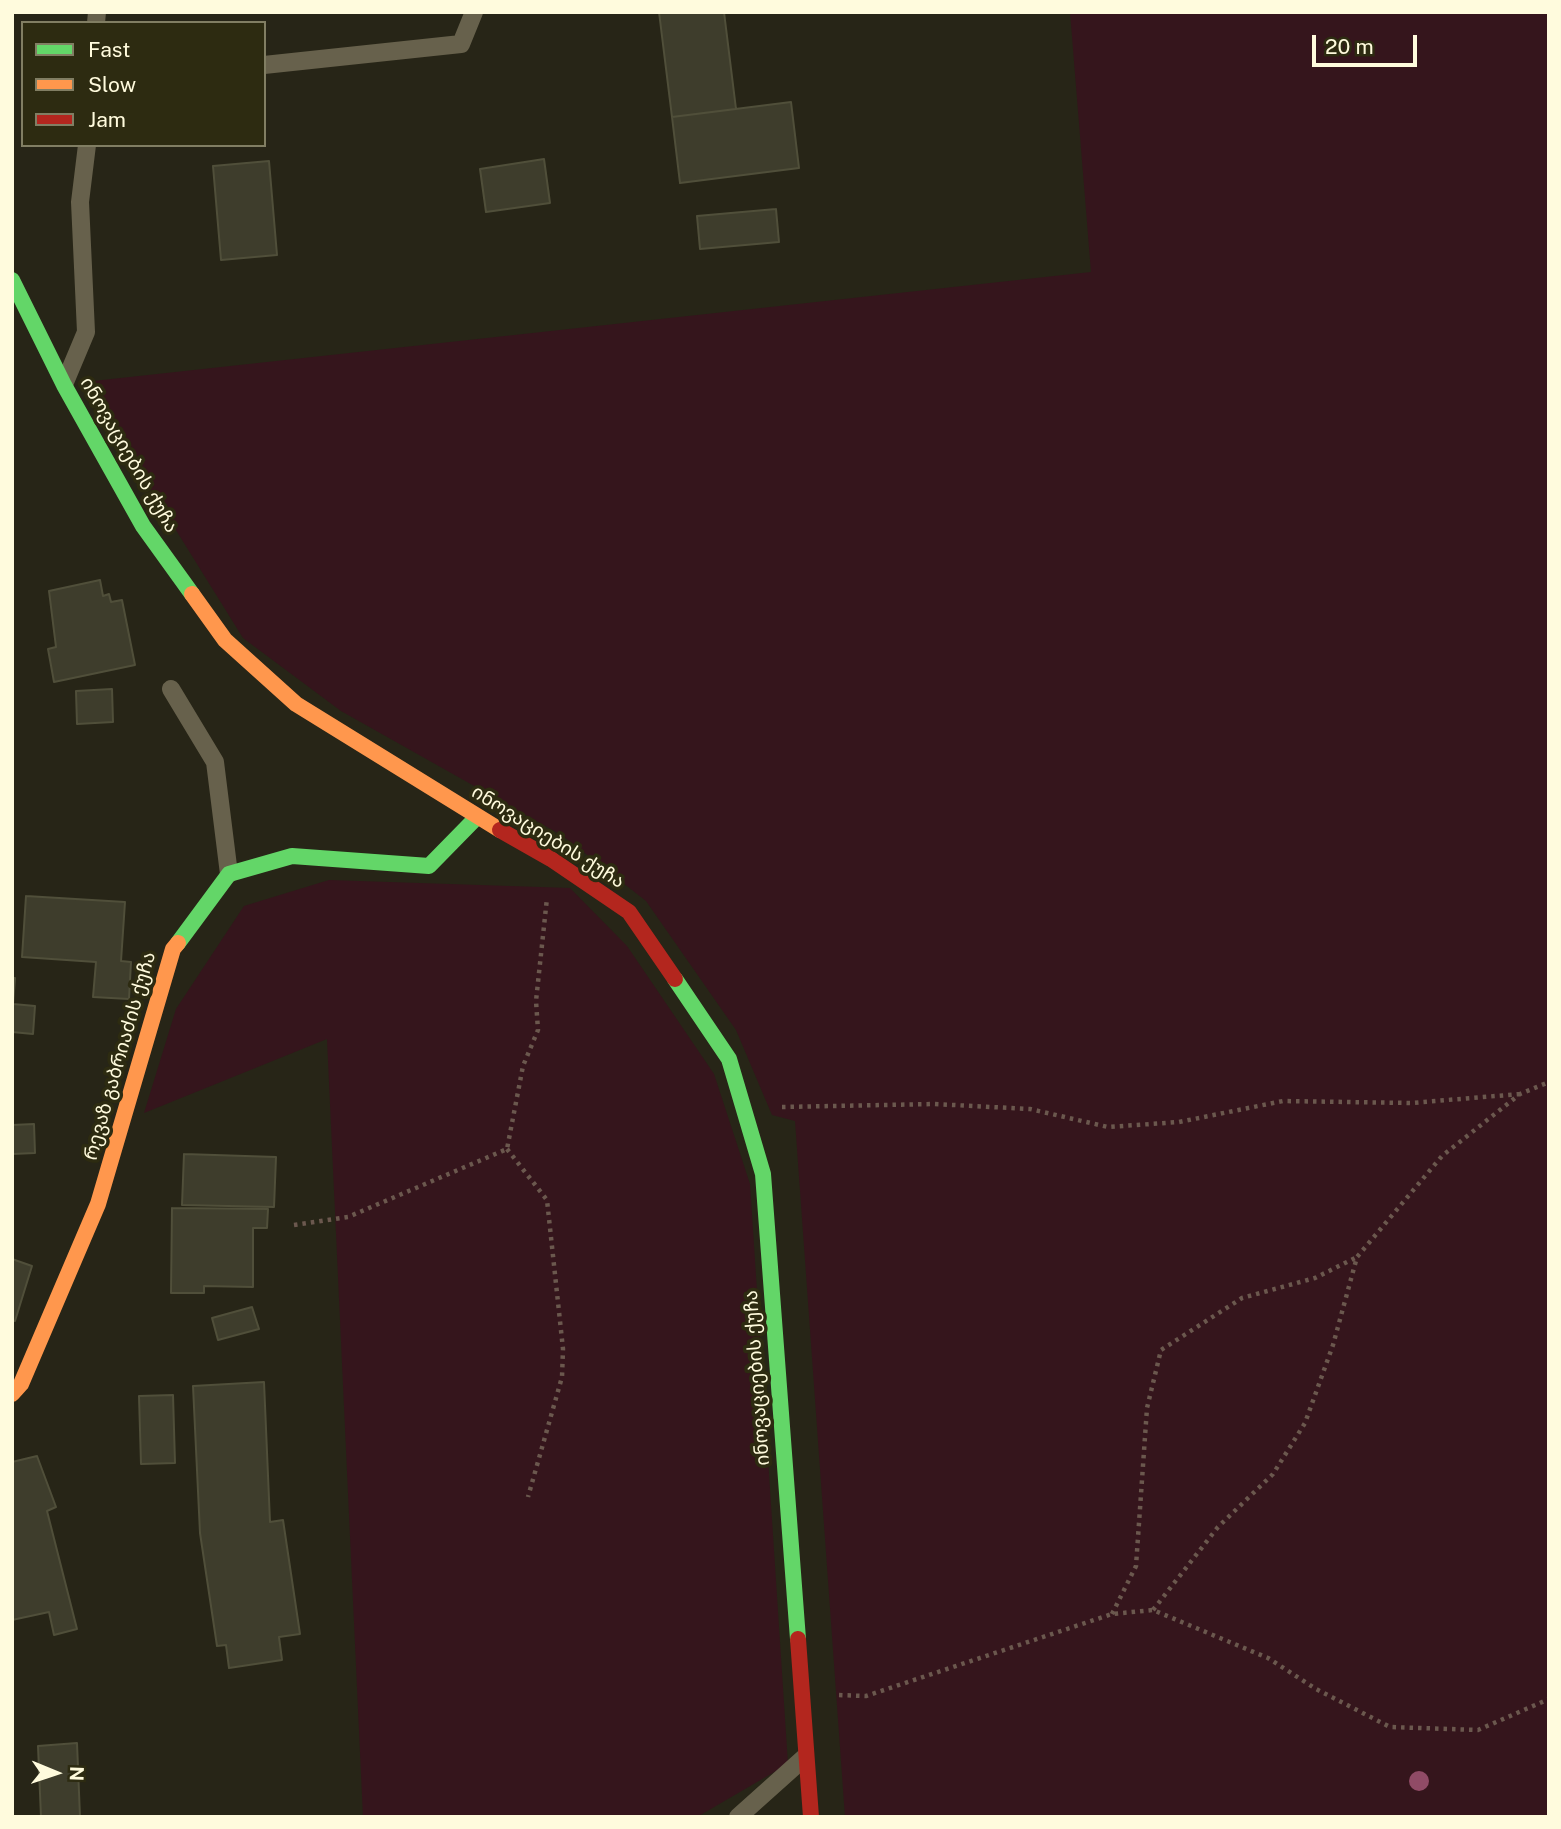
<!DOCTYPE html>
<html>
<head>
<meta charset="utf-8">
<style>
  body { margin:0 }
  #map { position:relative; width:1561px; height:1829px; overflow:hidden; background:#272517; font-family:"Public Sans",sans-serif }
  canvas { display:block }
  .frame { position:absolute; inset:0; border:14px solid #fffbdd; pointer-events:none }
  .legend { position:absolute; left:21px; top:21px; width:245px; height:126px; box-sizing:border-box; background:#2d2b11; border:2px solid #817e63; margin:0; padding:9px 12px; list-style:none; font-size:21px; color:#fffbdd }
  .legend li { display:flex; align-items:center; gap:14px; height:35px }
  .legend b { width:35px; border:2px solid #817e63 }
  .north { position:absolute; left:21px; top:1738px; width:70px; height:70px; -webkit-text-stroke:5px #2d2b11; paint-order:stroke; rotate:92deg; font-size:19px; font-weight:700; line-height:28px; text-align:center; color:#fffbdd }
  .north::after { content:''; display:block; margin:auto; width:24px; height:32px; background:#fffbdd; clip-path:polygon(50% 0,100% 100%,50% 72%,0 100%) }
  .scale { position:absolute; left:1312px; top:35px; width:105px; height:32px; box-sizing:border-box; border:4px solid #fffbdd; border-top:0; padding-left:9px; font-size:21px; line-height:24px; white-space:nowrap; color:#fffbdd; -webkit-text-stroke:5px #2d2b11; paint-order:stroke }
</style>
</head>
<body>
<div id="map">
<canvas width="1561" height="1829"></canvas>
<div class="frame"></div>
<ul class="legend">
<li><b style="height:9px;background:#63d668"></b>Fast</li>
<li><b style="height:9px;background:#ff974d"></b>Slow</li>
<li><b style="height:9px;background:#b3261e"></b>Jam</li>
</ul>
<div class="north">N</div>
<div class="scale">20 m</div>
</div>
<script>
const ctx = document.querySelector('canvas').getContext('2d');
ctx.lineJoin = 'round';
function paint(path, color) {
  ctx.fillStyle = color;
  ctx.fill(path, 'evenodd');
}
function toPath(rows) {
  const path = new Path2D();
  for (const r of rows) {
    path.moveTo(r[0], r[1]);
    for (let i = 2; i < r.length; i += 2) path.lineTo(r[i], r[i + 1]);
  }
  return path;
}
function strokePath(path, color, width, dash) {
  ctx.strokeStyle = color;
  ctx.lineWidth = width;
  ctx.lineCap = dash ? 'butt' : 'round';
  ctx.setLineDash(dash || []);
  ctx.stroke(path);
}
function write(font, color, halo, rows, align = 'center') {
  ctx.font = font + ' "Public Sans","Noto Sans Georgian",sans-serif';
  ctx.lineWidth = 7;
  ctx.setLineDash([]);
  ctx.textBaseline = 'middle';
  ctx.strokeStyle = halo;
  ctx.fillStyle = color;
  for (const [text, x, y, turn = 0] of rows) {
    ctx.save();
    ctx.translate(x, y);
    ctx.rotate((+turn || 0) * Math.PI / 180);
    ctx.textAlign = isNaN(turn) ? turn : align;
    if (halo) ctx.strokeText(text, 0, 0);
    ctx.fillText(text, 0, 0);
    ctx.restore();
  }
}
paint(toPath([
  [1070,12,1549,12,1549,1817,845,1817,795,1121,772,1115,736,1030,646,901,563,836,341,711,243,638,84,382,1091,272],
  [329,880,570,888,627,946,714,1074,750,1184,788,1764,697,1817,363,1817,327,1039,144,1113,176,1009,244,906]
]), '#35151c');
const building = toPath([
  [659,12,724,12,736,109,672,117,659,12],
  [791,102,799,168,680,183,672,117,791,102],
  [544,159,550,203,486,212,480,169,544,159],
  [269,161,277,255,221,260,213,166,269,161],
  [776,209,779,242,700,249,697,216,776,209],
  [100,580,103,596,109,594,111,602,122,600,135,665,54,682,48,649,56,647,49,591,100,580],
  [112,689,113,722,77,724,76,691,112,689],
  [26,896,125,902,121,961,131,962,129,999,93,997,96,962,22,957,26,896],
  [12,978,15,978,13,1004,35,1006,33,1034,12,1032,12,978],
  [34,1124,35,1153,12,1154,12,1125,34,1124],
  [184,1154,276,1157,274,1207,182,1205,184,1154],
  [172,1208,268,1209,267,1228,253,1228,253,1287,204,1286,204,1293,171,1293,172,1208],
  [12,1259,32,1266,15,1321,12,1320,12,1259],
  [252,1307,259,1329,218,1340,212,1318,252,1307],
  [264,1382,270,1522,283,1520,300,1634,279,1637,282,1660,229,1668,226,1645,217,1646,200,1533,193,1386,264,1382],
  [173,1395,175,1463,141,1464,139,1396,173,1395],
  [37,1456,56,1507,47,1511,77,1629,54,1635,49,1612,12,1620,12,1462,37,1456],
  [77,1743,80,1817,41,1817,38,1746,77,1743]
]);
paint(building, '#3e3d2c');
strokePath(building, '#504f3a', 2);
strokePath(toPath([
  [782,1107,934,1104,1030,1109,1108,1127,1179,1122,1283,1101,1411,1103,1520,1094],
  [507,1149,547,1200,563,1349,562,1377,528,1497],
  [294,1225,348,1217,507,1149,523,1066,538,1030,536,1001,547,898],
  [1153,1610,1218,1527,1273,1474,1305,1423,1333,1345,1357,1257,1442,1156,1520,1094,1549,1082],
  [1112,1614,1136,1566,1147,1408,1161,1350,1242,1298,1315,1278,1357,1257],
  [839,1695,866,1696,1112,1614,1153,1610,1268,1658,1316,1689,1390,1727,1478,1730,1549,1699]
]), '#6b584e', 4.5, [3.5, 5]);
strokePath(toPath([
  [96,23,97,12],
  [264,65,461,44,474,12],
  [65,382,86,332,80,202,87,145],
  [171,689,215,762,229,874],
  [738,1817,805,1757]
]), '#67614c', 18);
strokePath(toPath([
  [12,280,64,385,143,526,192,594],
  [178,943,229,874,292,856,429,866,477,817],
  [675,979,729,1059,763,1174,798,1639]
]), '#63d668', 16);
strokePath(toPath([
  [192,594,225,640,296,704,500,830],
  [12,1394,21,1384,98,1204,173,949,178,943]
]), '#ff974d', 16);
strokePath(toPath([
  [500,830,551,859,629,912,675,979],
  [798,1639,811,1817]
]), '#b3261e', 16);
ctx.fillStyle = '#904b66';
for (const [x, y] of [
  [1419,1781]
]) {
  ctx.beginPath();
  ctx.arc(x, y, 10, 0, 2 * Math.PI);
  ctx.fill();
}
write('19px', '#fffbdd', '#2d2b11', [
  ["ინოვაციების ქუჩა",129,455,60],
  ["ინოვაციების ქუჩა",548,837,32],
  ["რევაზ გაბრიაძის ქუჩა",120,1056,-74],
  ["ინოვაციების ქუჩა",757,1378,-94]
]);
</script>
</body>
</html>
